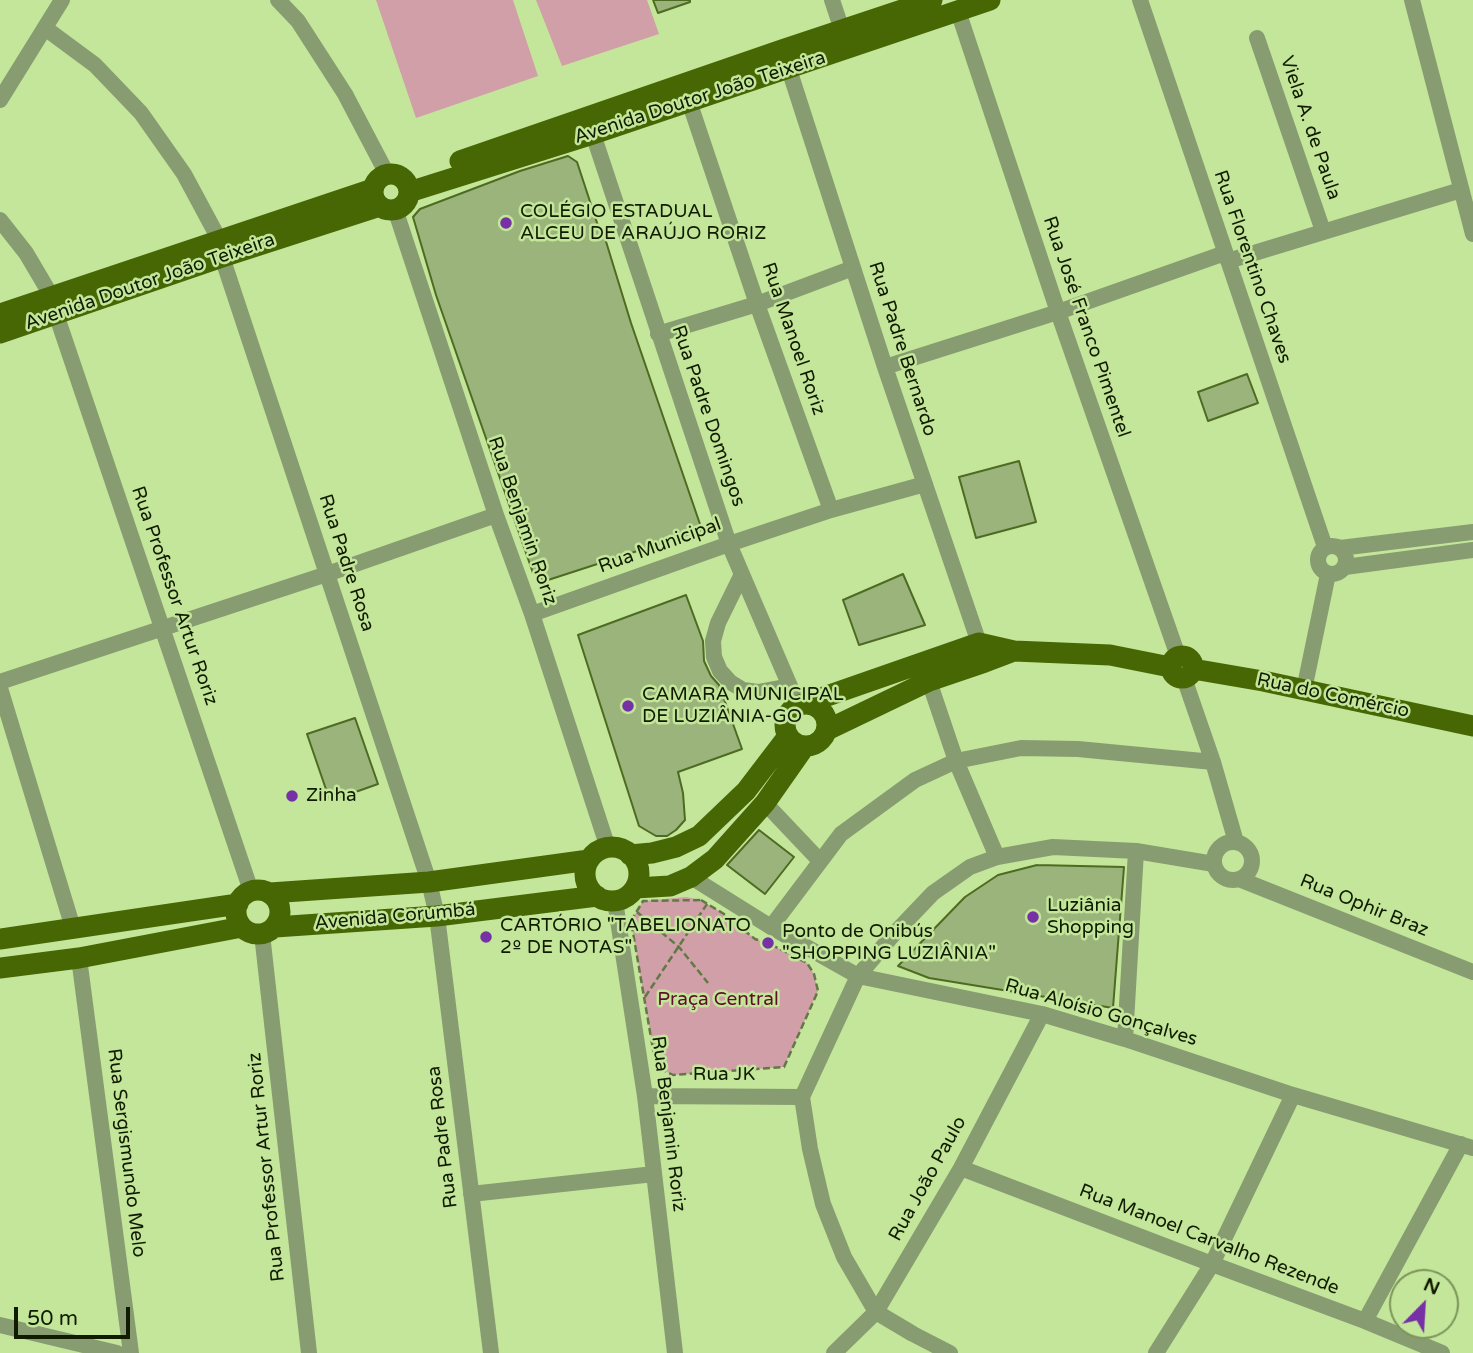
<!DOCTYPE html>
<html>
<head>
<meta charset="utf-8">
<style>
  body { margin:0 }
  #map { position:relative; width:1473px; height:1353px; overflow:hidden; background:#c4e69a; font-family:"Varela Round",sans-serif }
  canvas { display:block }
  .north { position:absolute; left:1389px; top:1269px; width:70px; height:70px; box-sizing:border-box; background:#c4e69a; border:2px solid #7c955c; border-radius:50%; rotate:24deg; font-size:19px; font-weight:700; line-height:28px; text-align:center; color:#101b00 }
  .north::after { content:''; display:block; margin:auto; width:24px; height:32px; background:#7631a5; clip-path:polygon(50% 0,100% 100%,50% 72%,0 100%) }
  .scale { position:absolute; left:14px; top:1307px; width:116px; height:32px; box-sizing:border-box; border:4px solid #101b00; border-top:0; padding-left:9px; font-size:21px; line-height:24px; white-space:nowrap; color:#101b00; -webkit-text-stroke:5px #c4e69a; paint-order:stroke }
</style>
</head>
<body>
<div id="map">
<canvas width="1473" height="1353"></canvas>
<div class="north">N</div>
<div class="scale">50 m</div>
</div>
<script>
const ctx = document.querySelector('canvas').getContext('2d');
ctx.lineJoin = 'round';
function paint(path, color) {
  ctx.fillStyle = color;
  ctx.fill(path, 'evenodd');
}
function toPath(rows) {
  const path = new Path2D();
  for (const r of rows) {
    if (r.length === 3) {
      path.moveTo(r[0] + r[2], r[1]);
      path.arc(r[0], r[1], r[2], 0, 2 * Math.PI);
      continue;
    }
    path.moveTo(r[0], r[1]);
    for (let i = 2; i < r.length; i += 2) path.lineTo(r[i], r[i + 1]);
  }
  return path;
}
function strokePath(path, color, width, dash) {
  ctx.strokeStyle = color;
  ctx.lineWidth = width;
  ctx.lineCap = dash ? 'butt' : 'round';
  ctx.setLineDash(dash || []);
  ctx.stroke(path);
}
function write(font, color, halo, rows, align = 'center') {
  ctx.font = font + ' "Varela Round",sans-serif';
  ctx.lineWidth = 5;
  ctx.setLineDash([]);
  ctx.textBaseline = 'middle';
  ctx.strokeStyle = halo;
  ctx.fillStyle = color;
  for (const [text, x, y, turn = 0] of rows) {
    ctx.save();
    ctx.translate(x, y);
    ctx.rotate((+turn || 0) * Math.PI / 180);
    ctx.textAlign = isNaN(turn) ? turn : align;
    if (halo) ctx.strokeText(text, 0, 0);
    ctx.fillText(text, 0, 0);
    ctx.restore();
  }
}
paint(toPath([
  [376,0,513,0,538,76,416,118],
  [536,0,647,0,659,34,562,66],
  [686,897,701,900,724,914,755,939,768,943,807,963,814,974,818,991,784,1067,673,1075,663,1070,655,1061,631,921,643,901]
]), '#d09fa7');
const building = toPath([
  [653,0,690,0,690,2,658,13,653,0],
  [568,156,577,162,601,235,604,235,631,323,702,530,545,581,533,573,436,295,413,217,420,209,520,171,568,156],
  [1247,374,1258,403,1208,421,1198,392,1247,374],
  [1019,461,1036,522,976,538,959,477,1019,461],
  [903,574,925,625,859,645,843,600,903,574],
  [686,595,703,641,704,661,711,676,719,685,742,749,678,772,683,793,685,820,676,830,667,836,656,836,639,826,578,635,686,595],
  [355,718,378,784,330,801,307,734,355,718],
  [759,830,794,857,765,894,727,865,759,830],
  [1037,865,1124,867,1113,1008,929,978,898,966,965,897,998,875,1037,865]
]);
paint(building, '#9ab47b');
strokePath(building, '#4e6b21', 2);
strokePath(toPath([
  [701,900,724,914,755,939,768,943,807,963,814,974,818,991,784,1067,673,1075,663,1070,655,1061,631,921,643,901,701,900],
  [637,912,679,947,708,983],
  [645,997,707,904]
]), '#637847', 2.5, [7, 3.5]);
strokePath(toPath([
  [278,0,298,21,345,94,387,174],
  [832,0,842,30],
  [1140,0,1325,547],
  [1412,0,1473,234],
  [958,11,1058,312,1178,656],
  [45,28,95,65,141,113,184,174,220,241],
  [1257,38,1323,231],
  [786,60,885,367,979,643],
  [0,100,62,0],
  [689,101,757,304,831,510],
  [590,125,729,544,798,705],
  [395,209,496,515,532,614,608,848],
  [0,220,26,253,52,297],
  [222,257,429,882,437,916,491,1353],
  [1228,261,1461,190],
  [56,314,251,891],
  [658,334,757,304,853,268],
  [885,367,1058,312,1225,253],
  [1332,560,14],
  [1340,548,1473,532],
  [1345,567,1473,550],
  [742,574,718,623,713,641,714,657,720,671,730,682,743,690,758,692,790,686],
  [532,614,729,544,831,510,925,484],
  [1184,678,1213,762,1236,842],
  [929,681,956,761,997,857],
  [0,682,327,574,496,515],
  [0,688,73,928],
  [1304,690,1328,574],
  [765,803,820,861],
  [1233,861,19],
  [691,877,771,927,858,976,1042,1014,1125,1039,1293,1095,1473,1148],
  [1239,879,1473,972],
  [615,901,645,1096,675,1353],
  [771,927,841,834,915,780,956,761,1021,748,1078,749,1213,762],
  [262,934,309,1353],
  [79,958,131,1353],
  [1125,1039,1136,851],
  [645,1096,802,1097],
  [961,1168,1212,1264,1365,1321,1442,1353],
  [471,1194,654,1174],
  [1365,1321,1461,1144],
  [0,1325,117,1353],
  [834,1353,876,1312,961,1168,1042,1014],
  [950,1353,913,1334,876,1312,844,1257,823,1204,810,1149,802,1097,858,976,892,936,933,893,970,867,997,857,1053,847,1136,851,1214,864],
  [1156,1353,1212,1264,1293,1095]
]), '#889c71', 16);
strokePath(toPath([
  [460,161,782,50,932,0],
  [391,192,18],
  [409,192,593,134,990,0],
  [0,314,373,189],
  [0,333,222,257,380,206],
  [1182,667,11],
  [1193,669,1263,681,1473,726],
  [806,725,21],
  [804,704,979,643,1014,651,1110,655,1170,667],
  [827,730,929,681,985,662,1014,651],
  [612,874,27],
  [630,855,652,853,676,847,699,836,746,791,788,736],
  [635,888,670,886,691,877,715,859,765,803,805,746],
  [258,912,22],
  [270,893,429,882,589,860],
  [275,927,437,916,597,896],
  [0,939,238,904],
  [0,968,79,958,242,927]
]), '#476704', 21);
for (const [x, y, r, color] of [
  [506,223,7,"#7631a5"],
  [628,706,7,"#7631a5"],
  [292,796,7,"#7631a5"],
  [1033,917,7,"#7631a5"],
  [486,937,7,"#7631a5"],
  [768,943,7,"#7631a5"]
]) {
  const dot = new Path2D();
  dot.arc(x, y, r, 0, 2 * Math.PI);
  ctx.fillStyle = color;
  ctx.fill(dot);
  strokePath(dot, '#c4e69a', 2.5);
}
write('19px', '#101b00', '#c4e69a', [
  ["Avenida Doutor João Teixeira",700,98,-18],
  ["Viela A. de Paula",1310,128,71],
  ["Rua Florentino Chaves",1252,267,71],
  ["Avenida Doutor João Teixeira",150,282,-19],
  ["Rua José Franco Pimentel",1086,327,71],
  ["Rua Manoel Roriz",793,339,71],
  ["Rua Padre Bernardo",902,349,72],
  ["Rua Padre Domingos",708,416,71],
  ["Rua Benjamin Roriz",522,521,71],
  ["Rua Municipal",660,546,-20],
  ["Rua Padre Rosa",346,563,72],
  ["Rua Professor Artur Roriz",174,596,71],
  ["Rua do Comércio",1333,696,12],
  ["Rua Ophir Braz",1364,906,22],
  ["Avenida Corumbá",395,917,-5],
  ["Rua Aloísio Gonçalves",1101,1013,16],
  ["Rua JK",724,1075],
  ["Rua Benjamin Roriz",668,1124,83],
  ["Rua Padre Rosa",443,1137,-97],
  ["Rua Sergismundo Melo",126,1153,83],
  ["Rua Professor Artur Roriz",267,1167,-96],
  ["Rua João Paulo",928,1179,-61],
  ["Rua Manoel Carvalho Rezende",1209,1240,21]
]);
write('19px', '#101b00', '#c4e69a', [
  ["COLÉGIO ESTADUAL",520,212],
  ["ALCEU DE ARAÚJO RORIZ",520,234],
  ["CAMARA MUNICIPAL",642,695],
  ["DE LUZIÂNIA-GO",642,717],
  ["Zinha",306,796],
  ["Luziânia",1047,906],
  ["Shopping",1047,928],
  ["CARTÓRIO \"TABELIONATO",500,926],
  ["2º DE NOTAS\"",500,948],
  ["Ponto de Onibús",782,932],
  ["\"SHOPPING LUZIÂNIA\"",782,954]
], 'left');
write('19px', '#5f0e28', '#c4e69a', [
  ["Praça Central",718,1000]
]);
</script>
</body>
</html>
